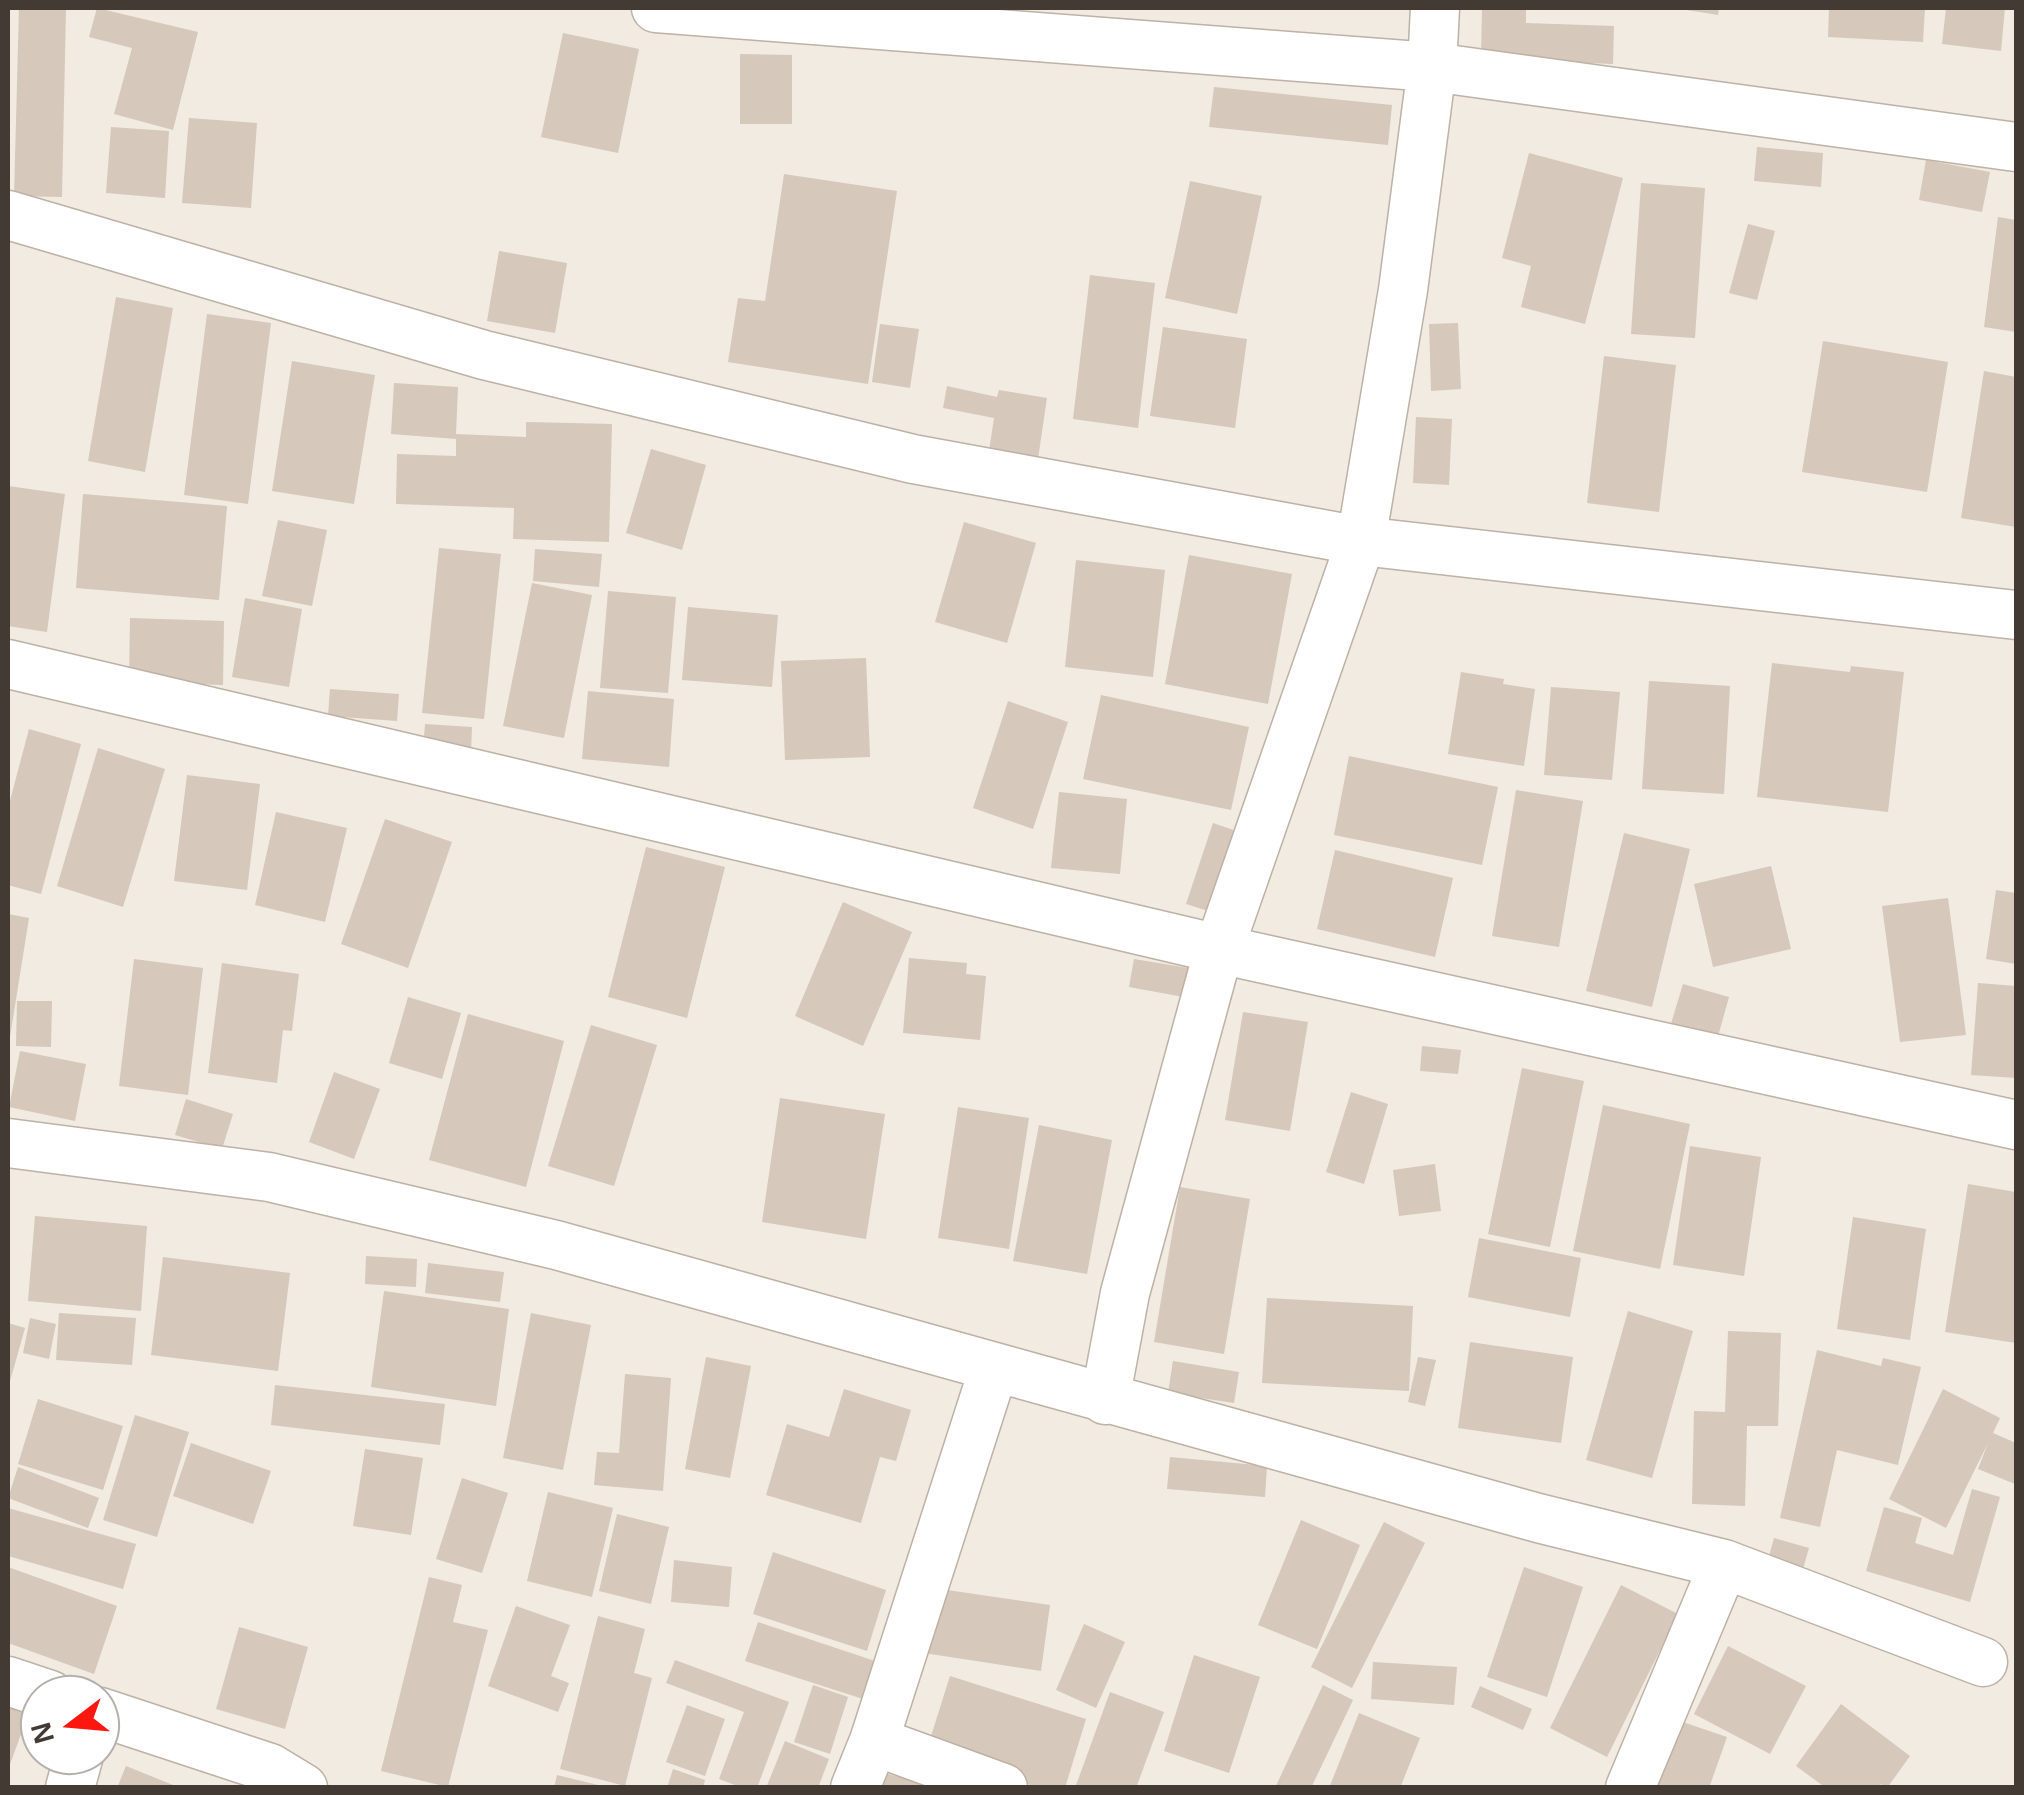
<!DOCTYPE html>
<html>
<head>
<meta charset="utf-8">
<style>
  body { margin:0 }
  #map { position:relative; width:2024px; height:1795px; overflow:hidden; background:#f1ebe2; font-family:Helvetica,sans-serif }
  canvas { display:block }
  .frame { position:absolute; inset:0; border:10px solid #433b33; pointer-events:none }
  .north { position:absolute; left:20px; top:1675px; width:100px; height:100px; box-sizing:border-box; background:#fff; border:2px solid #b4b1ad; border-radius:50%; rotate:254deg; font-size:28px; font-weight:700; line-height:40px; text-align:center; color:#433b33 }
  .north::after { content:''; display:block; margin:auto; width:35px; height:45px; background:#fc180e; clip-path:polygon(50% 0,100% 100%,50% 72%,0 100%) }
</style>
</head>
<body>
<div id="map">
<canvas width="2024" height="1795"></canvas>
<div class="frame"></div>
<div class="north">N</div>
</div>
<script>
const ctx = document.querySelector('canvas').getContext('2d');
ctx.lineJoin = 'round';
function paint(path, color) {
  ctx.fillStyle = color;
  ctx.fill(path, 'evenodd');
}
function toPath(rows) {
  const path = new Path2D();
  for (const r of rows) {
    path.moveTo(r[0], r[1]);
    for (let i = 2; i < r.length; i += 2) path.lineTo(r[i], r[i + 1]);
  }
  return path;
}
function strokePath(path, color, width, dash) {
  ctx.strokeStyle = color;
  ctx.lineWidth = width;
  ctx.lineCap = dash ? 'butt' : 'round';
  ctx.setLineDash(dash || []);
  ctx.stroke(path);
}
paint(toPath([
  [19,8,66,8,62,197,14,196],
  [97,8,198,32,173,130,114,114,132,48,89,37],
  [1482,8,1526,8,1526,23,1614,26,1613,64,1481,59],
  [1674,8,1719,8,1718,15],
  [1829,8,1925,8,1923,42,1828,37],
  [1946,8,2005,8,2001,51,1942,44],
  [563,33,639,49,618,153,541,137],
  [740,54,792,55,792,124,740,124],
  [1214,87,1392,105,1388,145,1209,127],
  [189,118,257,123,251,208,182,203],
  [111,127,169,131,165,198,106,193],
  [1757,147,1823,153,1821,187,1754,181],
  [1529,153,1623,178,1585,324,1521,307,1531,266,1502,258],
  [1926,160,1990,172,1982,212,1919,200],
  [784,174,897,191,868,384,728,362,738,298,765,301],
  [1190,181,1262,196,1237,314,1165,298],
  [1641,183,1705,188,1695,338,1631,334],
  [1998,217,2016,220,2016,332,1984,327],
  [1748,224,1775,231,1757,300,1729,293],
  [499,251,567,263,555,333,487,321],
  [1090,275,1155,283,1138,428,1073,419],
  [116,297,173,308,145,472,88,461],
  [207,314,271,323,248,504,184,495],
  [1458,323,1461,389,1431,391,1429,324],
  [880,324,919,329,910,388,872,382],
  [1163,327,1247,339,1235,428,1150,416],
  [1823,341,1948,362,1927,492,1802,472],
  [1604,356,1676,365,1659,512,1587,503],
  [292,361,375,375,354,504,272,491],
  [1984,371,2016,377,2016,527,1961,518],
  [394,383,458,387,456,434,526,437,526,422,612,424,609,542,513,539,514,508,396,504,397,454,456,456,456,439,391,434],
  [947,386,997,397,999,390,1047,398,1038,459,989,451,994,418,943,408],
  [1416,417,1452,419,1449,485,1413,483],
  [651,449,706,465,682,550,626,533],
  [8,486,65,494,47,632,8,626],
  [83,494,227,506,219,600,76,588],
  [278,520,327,530,312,606,262,596],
  [964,522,1036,543,1007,643,935,622],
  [439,548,501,554,484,719,422,713],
  [535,549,602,554,599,587,533,581],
  [1189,555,1292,574,1268,704,1165,684],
  [1076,560,1165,570,1153,677,1065,667],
  [532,583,592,595,564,738,503,726],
  [608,591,676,597,668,693,600,688],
  [245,598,302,609,289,687,232,677],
  [688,607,778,615,772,687,682,680],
  [130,618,224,621,223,685,129,682],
  [866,658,870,757,785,760,781,661],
  [1772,663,1850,672,1851,666,1904,672,1888,812,1757,797],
  [1461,672,1504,679,1503,684,1535,689,1524,766,1448,754],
  [1649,681,1730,686,1724,794,1642,789],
  [1551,687,1620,692,1612,780,1544,775],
  [330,689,399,694,397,721,328,716],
  [588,691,674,699,669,767,582,759],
  [1101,695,1249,727,1231,810,1083,779],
  [1008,701,1068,722,1033,829,973,808],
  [425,724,472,727,471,753,423,749],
  [29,729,81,744,41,894,8,885,8,808],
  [98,748,165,769,123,907,57,886],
  [1349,756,1498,787,1482,865,1334,835],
  [187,775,260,784,247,890,174,881],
  [1516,790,1583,801,1559,947,1492,936],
  [1059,792,1127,799,1120,874,1051,868],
  [276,812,347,828,325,922,255,905],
  [385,819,452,842,408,968,341,944],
  [1213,823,1254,837,1227,917,1186,904],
  [1624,833,1690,849,1652,1007,1586,991],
  [646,847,725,867,687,1018,608,997],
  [1335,850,1453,878,1435,957,1317,929],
  [1771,866,1791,949,1713,967,1694,884],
  [1996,890,2016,893,2016,964,1986,959],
  [1948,898,1966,1035,1900,1042,1882,906],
  [843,902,912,932,863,1046,795,1016],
  [8,914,29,918,10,1037,8,1037],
  [909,958,967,963,966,974,986,976,980,1040,903,1033],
  [134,959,203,968,188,1095,119,1086],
  [1134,959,1195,969,1189,998,1129,987],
  [222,963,299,974,292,1031,283,1030,277,1083,208,1073],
  [1978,983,2016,986,2016,1078,1971,1075],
  [1683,984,1729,997,1717,1040,1670,1027],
  [408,997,461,1013,442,1079,389,1063],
  [17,1001,52,1001,51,1047,16,1046],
  [1243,1012,1308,1022,1290,1131,1225,1120],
  [468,1014,564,1041,526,1187,429,1160],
  [591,1025,657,1045,614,1186,548,1166],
  [1422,1046,1461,1050,1458,1074,1420,1071],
  [20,1051,86,1064,75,1121,9,1107],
  [1522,1068,1584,1081,1550,1247,1488,1234],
  [334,1072,380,1089,354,1159,309,1142],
  [1351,1092,1388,1104,1364,1184,1326,1172],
  [780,1098,885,1114,866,1239,762,1222],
  [186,1099,233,1114,222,1149,175,1135],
  [1603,1105,1690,1124,1660,1269,1573,1251],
  [958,1107,1029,1118,1009,1249,938,1238],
  [1039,1125,1112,1140,1087,1274,1013,1261],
  [1690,1146,1761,1157,1744,1276,1673,1265],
  [1435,1164,1441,1211,1399,1216,1393,1170],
  [1968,1184,2016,1192,2016,1343,1945,1332],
  [1180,1187,1250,1199,1224,1354,1154,1342],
  [35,1216,147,1226,141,1311,28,1301],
  [1853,1217,1926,1229,1910,1340,1837,1329],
  [1479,1238,1581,1258,1570,1317,1468,1297],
  [366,1256,417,1259,416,1287,365,1284],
  [163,1257,290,1273,278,1371,151,1355],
  [428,1263,504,1272,500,1302,425,1293],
  [384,1291,509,1309,496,1406,371,1387],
  [1267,1298,1413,1306,1409,1391,1262,1383],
  [1628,1311,1693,1331,1652,1478,1586,1460],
  [59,1313,136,1318,132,1365,56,1360],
  [531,1313,591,1325,563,1470,503,1458],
  [30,1318,56,1324,49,1359,23,1353],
  [8,1323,25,1328,9,1385,8,1385],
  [1728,1331,1781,1333,1778,1426,1747,1426,1745,1506,1692,1504,1694,1411,1725,1412],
  [1470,1342,1573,1357,1561,1443,1458,1428],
  [1817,1350,1881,1366,1883,1358,1921,1367,1898,1465,1837,1450,1820,1527,1780,1518],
  [706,1357,751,1366,730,1478,685,1469],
  [1418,1357,1436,1360,1425,1406,1408,1402],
  [1173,1361,1239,1372,1234,1403,1168,1393],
  [625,1374,671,1378,663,1491,594,1485,597,1452,619,1453],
  [275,1385,445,1404,440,1445,271,1425],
  [844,1389,911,1410,896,1461,880,1457,861,1523,766,1495,787,1424,829,1437],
  [1943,1389,2000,1418,1993,1433,2016,1443,2015,1484,1978,1469,1988,1443,1946,1528,1889,1499],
  [38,1399,123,1426,103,1490,18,1464],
  [135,1415,189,1432,157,1537,103,1520],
  [191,1443,271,1471,253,1524,173,1496],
  [365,1449,423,1458,411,1535,353,1526],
  [1170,1457,1267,1466,1265,1497,1167,1489],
  [18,1467,99,1498,88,1528,8,1498],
  [462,1478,508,1493,482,1573,436,1559],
  [1972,1489,2000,1497,1970,1602,1866,1571,1884,1507,1922,1518,1915,1543,1953,1555],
  [548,1492,613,1508,592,1597,527,1581],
  [8,1508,136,1544,123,1589,8,1556],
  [617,1514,669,1527,651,1604,599,1591],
  [1301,1520,1360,1545,1317,1649,1258,1625],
  [1384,1522,1425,1543,1352,1688,1311,1667],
  [1774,1538,1809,1548,1803,1569,1768,1560],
  [773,1552,886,1590,867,1651,753,1614],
  [674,1560,732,1567,729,1607,671,1602],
  [8,1567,117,1606,94,1674,8,1643],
  [1524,1567,1583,1587,1547,1697,1487,1677],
  [429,1577,462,1585,453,1622,488,1630,448,1787,381,1771],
  [1621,1585,1678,1614,1607,1757,1550,1728],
  [933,1588,1050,1605,1041,1671,924,1653],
  [516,1606,570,1625,551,1676,569,1683,558,1712,488,1686],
  [598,1616,645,1629,634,1673,652,1678,625,1786,560,1769],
  [758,1622,875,1661,863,1699,745,1661],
  [1084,1624,1125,1642,1096,1708,1056,1690],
  [239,1627,308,1647,285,1729,216,1709],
  [1728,1646,1806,1686,1770,1754,1694,1714],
  [1194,1655,1260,1677,1229,1773,1164,1751],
  [675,1660,789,1702,757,1788,743,1788,719,1779,744,1712,666,1683],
  [1373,1662,1457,1667,1454,1705,1371,1699],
  [950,1676,1086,1719,1065,1788,1040,1788,926,1752],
  [813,1685,848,1697,830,1754,794,1742],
  [1323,1685,1353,1700,1311,1788,1275,1788],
  [1480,1686,1532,1709,1523,1730,1471,1707],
  [1110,1692,1164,1712,1136,1788,1075,1788],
  [8,1704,29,1712,8,1770],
  [1841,1704,1910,1756,1887,1788,1881,1784,1879,1788,1826,1788,1796,1766],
  [687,1705,725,1719,705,1776,666,1762],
  [1359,1713,1420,1738,1400,1788,1329,1788],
  [1665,1716,1727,1737,1709,1788,1640,1788],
  [785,1741,829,1759,818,1788,766,1788],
  [126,1766,178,1787,178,1788,117,1788],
  [673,1769,705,1780,703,1788,667,1788],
  [876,1771,934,1786,934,1788,872,1788],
  [557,1775,602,1786,602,1788,554,1788]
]), '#d6c8ba');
const minor = toPath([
  [656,8,1432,67,2016,147],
  [8,215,484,355,913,459,1361,541,2016,615],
  [8,664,1219,949,2016,1125],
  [8,1143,269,1177,556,1245,1538,1518,1724,1564,1983,1662],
  [1105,1400,1125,1293,1219,949,1361,541,1403,290,1432,67,1435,8],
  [8,1681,50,1695],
  [100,1712,270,1768,303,1788],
  [874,1741,1003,1788],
  [70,1788,79,1755],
  [855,1788,874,1741,994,1368],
  [1630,1788,1724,1564]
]);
strokePath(minor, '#bdb2a5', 51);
strokePath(minor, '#fff', 48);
</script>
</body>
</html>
